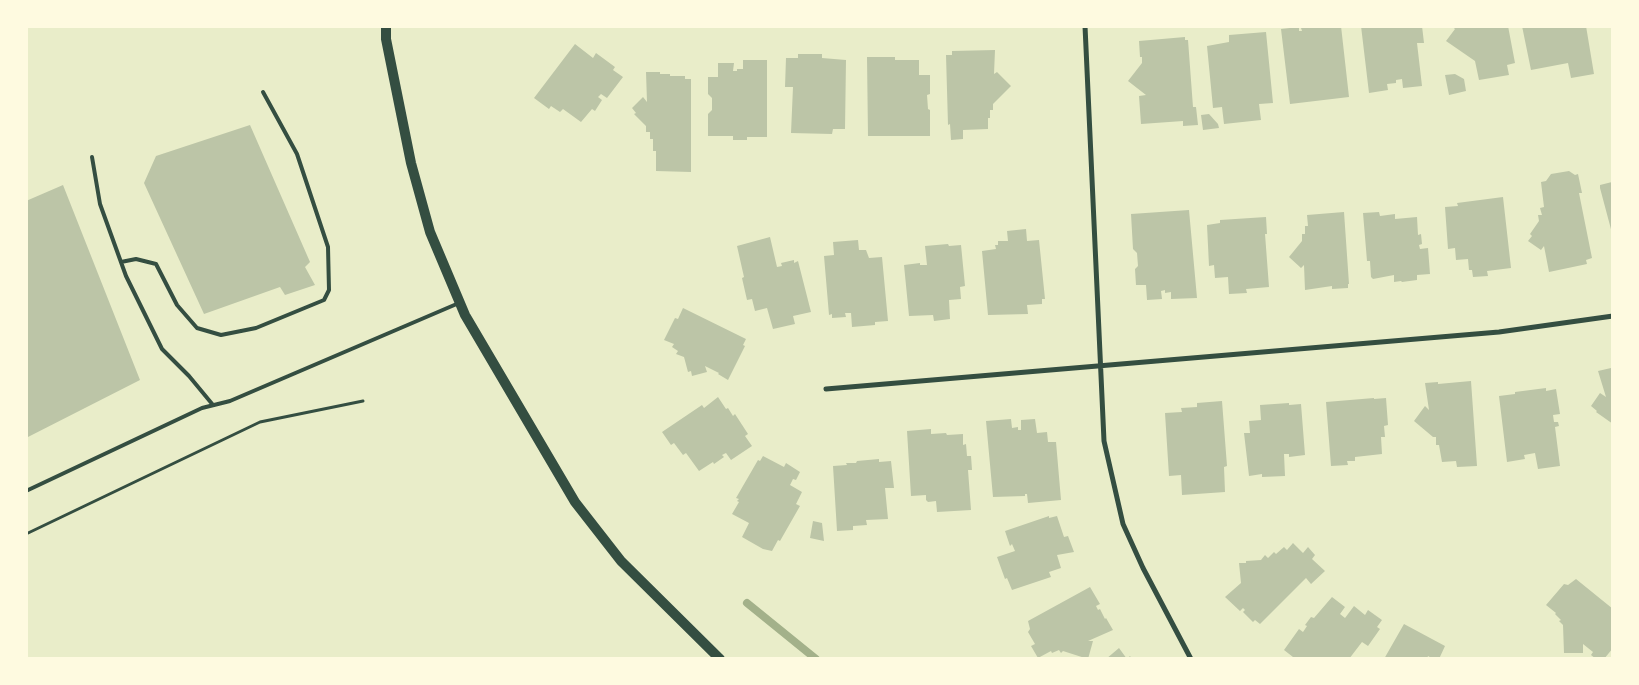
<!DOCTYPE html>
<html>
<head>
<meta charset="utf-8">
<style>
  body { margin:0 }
  #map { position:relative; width:1639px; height:685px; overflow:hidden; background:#e9edc9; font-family:"Fira Sans Condensed",sans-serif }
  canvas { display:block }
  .frame { position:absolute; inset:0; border:28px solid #fefae0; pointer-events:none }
</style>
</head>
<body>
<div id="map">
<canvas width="1639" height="685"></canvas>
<div class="frame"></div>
</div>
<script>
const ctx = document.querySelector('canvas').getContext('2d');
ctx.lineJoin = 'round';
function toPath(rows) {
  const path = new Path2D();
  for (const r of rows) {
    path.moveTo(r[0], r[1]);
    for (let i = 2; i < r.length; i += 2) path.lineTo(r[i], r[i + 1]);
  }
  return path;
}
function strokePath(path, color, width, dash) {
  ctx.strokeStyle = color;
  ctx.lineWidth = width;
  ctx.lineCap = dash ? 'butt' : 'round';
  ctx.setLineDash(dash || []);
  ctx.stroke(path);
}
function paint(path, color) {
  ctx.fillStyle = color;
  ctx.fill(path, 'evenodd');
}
strokePath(toPath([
  [747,603,816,659]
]), '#a3b18a', 8);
paint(toPath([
  [1315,26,1341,26,1349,97,1290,104,1281,29,1299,27,1299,31,1302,31,1301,28],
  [1361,26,1422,26,1424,43,1417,43,1422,86,1403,88,1402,79,1396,80,1396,83,1387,84,1388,90,1369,93],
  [1452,26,1508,26,1515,63,1507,65,1509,75,1479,80,1475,61,1446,41,1455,29],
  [1522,26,1586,26,1594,74,1571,78,1568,63,1531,70],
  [1266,32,1273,103,1259,104,1261,120,1224,124,1222,107,1213,108,1207,46,1229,42,1229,35],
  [1185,37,1185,40,1188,40,1193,107,1196,107,1198,125,1183,126,1183,121,1141,124,1139,96,1146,95,1128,81,1142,63,1142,57,1140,57,1139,41],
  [575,44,593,58,596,53,615,67,613,70,623,77,607,98,601,94,598,97,602,100,595,111,592,109,581,122,563,109,560,112,551,106,549,109,534,98],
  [995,50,994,74,997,72,1011,86,993,104,993,110,990,110,990,118,988,118,988,129,963,130,963,139,951,140,950,124,948,125,946,55,952,55,952,51],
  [798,54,822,54,822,58,846,60,845,129,833,129,832,134,791,133,793,87,785,87,786,58,798,58],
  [867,57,895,57,895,60,919,60,919,75,930,75,930,94,927,95,928,109,930,110,930,136,868,136],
  [743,60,767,60,767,137,747,137,747,140,733,140,733,136,708,136,708,114,712,110,712,98,708,94,708,77,718,77,718,63,734,63,733,71,737,71,737,69,743,69],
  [646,72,660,72,660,74,670,74,670,76,685,76,685,79,691,79,691,172,656,171,656,151,653,151,653,139,650,139,650,132,646,132,646,126,634,114,636,113,632,108,643,97,647,102],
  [1455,74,1464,79,1466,91,1449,95,1445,75],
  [1209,114,1218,124,1219,128,1203,130,1201,115],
  [250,125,310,262,305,267,315,285,285,295,280,287,204,314,144,183,156,156],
  [1569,171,1575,175,1578,174,1582,193,1579,193,1592,258,1586,260,1587,264,1549,272,1544,246,1541,250,1528,241,1532,236,1530,234,1539,221,1538,215,1542,215,1540,208,1544,207,1541,182,1546,181,1551,174],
  [1612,182,1613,185,1612,233,1600,188,1600,185],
  [63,185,140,380,26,438,26,201],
  [1503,197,1511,268,1487,271,1488,276,1473,277,1472,270,1469,270,1468,259,1456,260,1455,248,1448,249,1445,207,1458,206,1457,203],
  [1189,210,1197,298,1171,299,1171,292,1165,293,1165,290,1161,291,1162,299,1147,300,1146,285,1136,285,1135,269,1138,266,1137,253,1133,249,1131,214],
  [1344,212,1349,284,1348,284,1348,288,1332,289,1332,286,1305,290,1304,265,1301,268,1289,257,1302,241,1302,234,1305,234,1305,226,1308,226,1307,215],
  [1379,212,1380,216,1395,214,1395,219,1417,217,1418,235,1421,234,1422,244,1419,245,1420,249,1428,248,1430,274,1417,275,1417,280,1402,282,1401,281,1394,282,1394,275,1373,279,1371,277,1370,261,1367,261,1363,213],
  [1266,217,1267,234,1265,234,1269,287,1246,289,1247,293,1229,294,1228,277,1215,278,1214,265,1209,266,1207,225,1220,223,1220,220],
  [1026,229,1027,241,1039,240,1045,299,1042,299,1042,304,1027,305,1028,314,988,315,982,251,996,249,995,245,998,245,998,241,1008,241,1007,231],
  [770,237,777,267,782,266,781,263,794,260,794,263,798,261,811,312,793,316,795,324,773,329,767,308,755,311,752,299,747,300,742,278,744,277,737,246],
  [858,240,859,250,866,250,869,258,882,257,888,321,875,322,875,325,852,327,851,313,845,313,846,317,832,318,832,314,829,315,824,256,834,255,833,242],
  [948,244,949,246,961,245,965,286,960,287,961,299,949,300,950,319,934,321,933,315,909,316,904,265,920,263,920,265,927,265,925,246],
  [683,308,746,339,743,345,745,346,728,380,718,374,719,373,705,366,707,372,692,376,691,371,688,372,684,357,676,354,678,351,672,347,674,344,664,340,675,318,678,319],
  [1611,368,1611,370,1613,370,1613,424,1596,412,1597,411,1591,406,1600,393,1606,397,1598,371],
  [1471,381,1477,466,1457,467,1456,461,1442,462,1439,445,1436,445,1436,437,1433,437,1414,421,1425,406,1429,410,1425,383,1438,382,1438,384],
  [1546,388,1546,391,1556,389,1560,414,1553,415,1554,422,1558,422,1559,426,1555,427,1560,466,1538,469,1535,453,1524,455,1525,459,1507,462,1499,396,1515,394,1515,392],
  [718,397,726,409,728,408,733,416,735,414,748,434,745,436,752,446,731,460,726,453,722,455,724,457,714,464,713,462,699,471,686,453,683,455,674,443,671,445,662,432,702,405,704,408],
  [1374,398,1374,399,1386,398,1388,425,1384,426,1385,437,1381,437,1382,454,1355,457,1355,461,1347,461,1348,465,1331,466,1326,402],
  [1222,401,1227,466,1224,467,1225,492,1182,495,1181,475,1169,476,1165,413,1182,412,1181,408,1197,407,1197,403],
  [1289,403,1289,405,1301,404,1305,455,1289,457,1289,454,1284,454,1285,476,1262,477,1262,474,1249,476,1244,433,1250,433,1249,421,1261,420,1260,405],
  [1011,419,1012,428,1018,427,1018,430,1021,430,1021,420,1035,419,1037,433,1047,432,1048,442,1056,442,1061,500,1028,503,1027,494,1025,494,1025,496,993,497,986,421],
  [931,429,931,434,946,433,947,435,963,434,963,445,966,444,967,456,971,456,972,470,968,470,971,510,937,512,936,501,928,502,926,500,926,495,911,496,907,431],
  [763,456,784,467,786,463,800,472,796,480,793,479,790,485,802,492,796,504,800,506,780,541,778,540,772,551,763,549,742,537,749,523,732,514,739,502,737,501,739,499,736,498,758,460,760,461],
  [879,459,879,462,891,461,894,488,885,488,888,519,866,520,867,525,853,526,853,530,837,531,833,466,847,465,846,463,856,463,857,461],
  [1049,516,1049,518,1057,516,1064,537,1068,536,1074,552,1057,555,1061,568,1049,572,1051,577,1012,590,1007,578,1005,579,997,557,1015,551,1012,544,1010,546,1005,531],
  [813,521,822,523,824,541,810,538],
  [1293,543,1303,553,1308,547,1315,555,1312,559,1325,571,1311,584,1306,578,1260,624,1255,620,1253,622,1243,612,1245,610,1243,608,1240,611,1225,597,1241,583,1239,563,1246,563,1246,561,1261,560,1265,555,1268,558,1274,552,1276,554,1284,547,1287,550],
  [1576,579,1613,609,1613,648,1604,659,1596,659,1591,655,1593,652,1583,644,1583,653,1564,653,1563,625,1559,621,1561,620,1555,614,1556,613,1546,605,1564,584,1568,585],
  [1090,587,1100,604,1096,606,1098,610,1100,609,1105,619,1106,618,1113,630,1088,641,1093,641,1088,659,1063,651,1061,653,1059,650,1052,653,1051,651,1038,658,1031,646,1035,644,1028,632,1030,629,1028,621],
  [1332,597,1345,607,1340,614,1345,618,1354,606,1365,615,1368,610,1382,620,1377,627,1380,629,1368,646,1362,642,1349,659,1292,659,1293,657,1284,650,1299,629,1303,632,1307,626,1305,625,1311,617,1314,618],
  [1404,624,1445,646,1439,659,1433,659,1428,656,1427,659,1384,659],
  [1119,648,1127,659,1130,656,1132,659,1106,659]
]), '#bcc5a7');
strokePath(toPath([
  [26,534,260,422,363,401],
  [26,657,28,659]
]), '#344e41', 3);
strokePath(toPath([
  [92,157,100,204,126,276,162,349,189,376,213,405],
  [121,262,136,259,156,264,177,305,197,328,221,335,256,328,324,300,329,290,328,247,297,154,263,92],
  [26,491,202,408,230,401,459,303]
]), '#344e41', 4);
strokePath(toPath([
  [1085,26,1104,441,1123,524,1143,568,1191,659],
  [826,389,1499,332,1613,316]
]), '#344e41', 5);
strokePath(toPath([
  [386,26,386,39,411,163,430,232,465,315,575,502,621,561,720,659]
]), '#344e41', 10);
</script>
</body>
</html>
